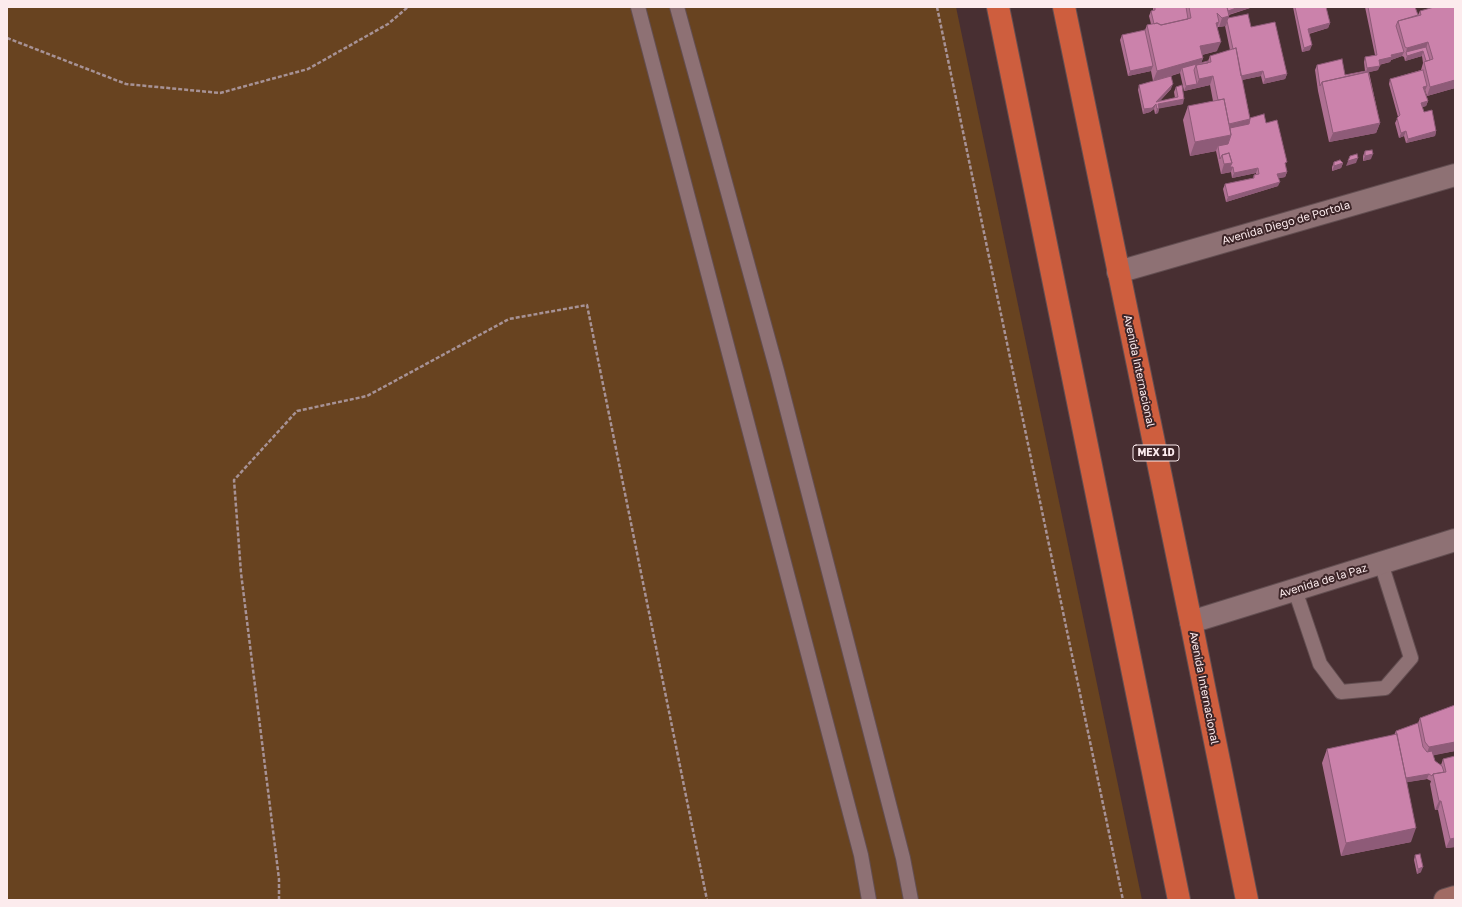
<!DOCTYPE html>
<html>
<head>
<meta charset="utf-8">
<style>
  body { margin:0 }
  #map { position:relative; width:1462px; height:907px; overflow:hidden; background:#482f32; font-family:"Golos Text",sans-serif }
  canvas { display:block }
  .frame { position:absolute; inset:0; border:8px solid #fcebed; pointer-events:none }
</style>
</head>
<body>
<div id="map">
<canvas width="1462" height="907"></canvas>
<div class="frame"></div>
</div>
<script>
const ctx = document.querySelector('canvas').getContext('2d');
ctx.lineJoin = 'round';
function paint(path, color) {
  ctx.fillStyle = color;
  ctx.fill(path, 'evenodd');
}
function toPath(rows) {
  const path = new Path2D();
  for (const r of rows) {
    path.moveTo(r[0], r[1]);
    for (let i = 2; i < r.length; i += 2) path.lineTo(r[i], r[i + 1]);
  }
  return path;
}
function strokePath(path, color, width, dash) {
  ctx.strokeStyle = color;
  ctx.lineWidth = width;
  ctx.lineCap = dash ? 'butt' : 'round';
  ctx.setLineDash(dash || []);
  ctx.stroke(path);
}
function write(font, color, halo, rows, align = 'center') {
  ctx.font = font + ' "Golos Text",sans-serif';
  ctx.lineWidth = 4;
  ctx.setLineDash([]);
  ctx.textBaseline = 'middle';
  ctx.strokeStyle = halo;
  ctx.fillStyle = color;
  for (const [text, x, y, turn = 0] of rows) {
    ctx.save();
    ctx.translate(x, y);
    ctx.rotate((+turn || 0) * Math.PI / 180);
    ctx.textAlign = isNaN(turn) ? turn : align;
    if (halo) ctx.strokeText(text, 0, 0);
    ctx.fillText(text, 0, 0);
    ctx.restore();
  }
}
paint(toPath([
  [7,7,956,7,1142,900,7,900]
]), '#684320');
const lane = toPath([
  [638,7,861,855,869,900],
  [677,7,777,371,903,858,911,900],
  [1295,590,1320,664,1341,692,1385,688,1411,658,1381,563]
]);
const street = toPath([
  [1118,272,1455,175],
  [1191,622,1455,540]
]);
const secondary = toPath([
  [1445,900,1455,897]
]);
const highway = toPath([
  [998,7,1179,900],
  [1064,7,1191,622,1247,900]
]);
strokePath(lane, '#634e51', 16);
strokePath(street, '#634e51', 24);
strokePath(secondary, '#634e51', 24);
strokePath(highway, '#634e51', 24);
strokePath(toPath([
  [937,7,1123,900],
  [7,38,126,84,220,93,308,69,388,24,408,7],
  [279,900,279,879,241,573,234,480,297,411,367,396,509,319,587,305,707,900]
]), '#a79295', 2.5, [4, 2]);
strokePath(lane, '#8e7174', 14);
strokePath(street, '#8e7174', 22);
strokePath(secondary, '#a16b64', 22);
strokePath(highway, '#ce5e3e', 22);
paint(toPath([
  [1153,7,1253,7,1229,15,1228,18,1251,27,1287,74,1285,79,1263,84,1261,76,1242,80,1250,118,1266,123,1285,166,1287,172,1285,177,1279,178,1278,186,1226,202,1223,189,1225,184,1253,178,1254,175,1256,174,1256,173,1232,178,1231,172,1221,174,1216,151,1190,156,1183,120,1188,106,1213,101,1210,85,1184,91,1180,73,1171,76,1171,89,1160,101,1175,98,1174,92,1176,87,1183,104,1159,108,1158,113,1155,114,1154,109,1150,112,1143,114,1138,90,1139,85,1153,81,1151,71,1128,76,1120,40,1122,35,1145,30,1147,25,1151,24,1149,16,1151,11,1153,11],
  [1225,26,1230,50,1210,56,1208,61,1201,63,1203,58,1202,55,1217,51,1217,28,1218,27,1219,27],
  [1293,7,1326,7,1330,23,1328,28,1309,34,1310,50,1302,52],
  [1365,7,1415,7,1418,15,1420,11,1455,88,1427,96,1425,90,1425,91,1428,101,1426,106,1422,107,1424,112,1436,131,1435,136,1406,143,1404,136,1399,138,1395,123,1398,117,1389,84,1390,79,1421,70,1423,63,1422,56,1405,61,1404,57,1402,56,1391,60,1390,62,1379,65,1378,70,1369,72,1380,123,1376,133,1329,142,1318,91,1315,70,1317,65,1345,75,1365,71,1364,62,1365,57,1375,55],
  [1365,151,1371,159,1363,161,1363,156],
  [1334,162,1343,163,1341,168,1332,171,1332,167],
  [1455,705,1455,751,1433,755,1435,761,1441,765,1443,759,1455,756,1455,847,1446,848,1438,810,1435,810,1430,784,1431,781,1427,779,1407,782,1411,842,1341,856,1322,763,1327,749,1394,735,1396,731,1418,723,1420,718],
  [1415,855,1421,872,1417,874,1414,860]
]), '#af7093');
paint(toPath([
  [1239,7,1253,7,1224,16,1226,11],
  [1229,16,1226,26,1219,27,1222,18],
  [1219,22,1216,32,1216,23],
  [1330,23,1328,28,1307,34,1308,29],
  [1221,42,1217,51,1197,56,1200,46],
  [1428,42,1425,51,1423,52,1422,56,1405,61,1407,56,1406,52,1407,48],
  [1312,45,1310,50,1302,52,1304,48],
  [1404,52,1402,56,1391,60,1390,62,1377,65,1379,60,1391,55],
  [1203,58,1200,67,1196,65,1182,68,1180,73,1153,81,1157,71],
  [1153,66,1151,71,1128,76,1130,71],
  [1380,66,1378,70,1366,73,1367,68],
  [1263,71,1261,76,1237,81,1239,76],
  [1287,74,1285,79,1263,84,1265,79],
  [1213,76,1210,85,1184,91,1186,86,1197,84,1199,79],
  [1455,80,1455,88,1427,96,1430,87],
  [1173,84,1171,89,1156,105,1156,104,1154,109,1150,112,1143,114,1144,109,1156,102],
  [1427,86,1425,91,1422,92,1423,87],
  [1184,99,1183,104,1157,109,1158,104],
  [1428,101,1426,106,1419,108,1421,103],
  [1159,108,1158,113,1155,114,1157,109],
  [1250,119,1247,129,1226,134,1227,125],
  [1380,123,1376,133,1329,142,1333,133],
  [1406,131,1404,136,1399,138,1401,133],
  [1436,131,1435,136,1406,143,1408,139],
  [1231,135,1226,149,1218,146,1216,151,1190,156,1195,142],
  [1373,154,1371,159,1363,161,1365,156],
  [1358,158,1356,163,1346,166,1348,161],
  [1232,163,1233,167,1231,172,1221,174,1224,164],
  [1343,163,1341,168,1332,171,1334,166],
  [1258,168,1256,173,1232,178,1234,173],
  [1287,172,1285,177,1276,179,1277,174],
  [1280,182,1278,186,1226,202,1228,197],
  [1455,742,1455,751,1426,757,1429,747],
  [1429,774,1427,779,1403,783,1405,778],
  [1439,801,1441,801,1438,810,1435,810],
  [1416,828,1411,842,1341,856,1346,843],
  [1455,838,1455,847,1446,848,1450,839],
  [1423,867,1421,872,1417,874,1418,869]
]), '#8e5b78');
const building = toPath([
  [1155,7,1186,7,1188,19,1161,25,1157,23,1154,24,1151,11,1155,10,1155,7],
  [1189,7,1227,7,1229,16,1222,18,1217,13,1219,22,1216,23,1221,42,1200,46,1203,58,1157,71,1147,25,1157,23,1161,25,1191,18,1189,7],
  [1227,7,1239,7,1228,11,1227,7],
  [1295,7,1326,7,1330,23,1308,29,1312,45,1304,48,1295,7],
  [1368,7,1415,7,1418,15,1398,21,1396,26,1404,52,1391,55,1392,57,1379,60,1380,66,1367,68,1365,57,1377,55,1368,7],
  [1434,7,1455,7,1455,80,1430,87,1424,62,1433,59,1428,42,1407,48,1405,47,1398,21,1421,15,1420,11,1434,7],
  [1248,14,1251,27,1275,22,1287,74,1265,79,1263,71,1241,76,1236,48,1233,49,1227,21,1228,18,1248,14],
  [1145,30,1153,66,1130,71,1122,35,1145,30],
  [1426,47,1430,60,1426,61,1423,51,1407,56,1406,52,1426,47],
  [1236,48,1250,119,1229,124,1224,99,1218,100,1213,76,1199,79,1196,65,1211,62,1210,56,1236,48],
  [1342,59,1345,75,1366,71,1366,72,1322,82,1320,86,1317,65,1342,59],
  [1208,61,1208,63,1196,65,1194,70,1197,84,1186,86,1182,68,1208,61],
  [1423,70,1427,86,1423,87,1428,101,1421,103,1424,112,1432,110,1436,131,1408,139,1406,131,1401,133,1397,118,1400,115,1390,79,1423,70],
  [1368,72,1380,123,1333,133,1322,82,1368,72],
  [1171,76,1173,84,1156,102,1178,97,1176,87,1182,85,1184,99,1158,104,1159,108,1157,109,1156,104,1152,108,1144,109,1139,85,1171,76],
  [1224,99,1231,135,1195,142,1188,106,1224,99],
  [1264,114,1266,123,1277,120,1287,162,1285,163,1287,172,1277,174,1280,182,1228,197,1225,184,1254,178,1254,175,1259,174,1258,168,1234,173,1233,167,1230,167,1232,163,1229,153,1222,155,1220,159,1218,146,1228,144,1231,135,1230,128,1249,124,1250,119,1250,118,1264,114],
  [1372,150,1373,154,1365,156,1365,151,1372,150],
  [1229,153,1232,163,1224,164,1222,155,1229,153],
  [1357,154,1358,158,1348,161,1350,156,1357,154],
  [1340,160,1343,163,1334,166,1334,162,1340,160],
  [1455,705,1455,742,1429,747,1425,742,1420,718,1455,705],
  [1418,723,1423,747,1427,752,1432,751,1435,761,1442,766,1444,772,1433,774,1432,776,1429,774,1406,778,1396,731,1418,723],
  [1397,734,1416,828,1346,843,1327,749,1397,734],
  [1455,756,1455,838,1450,839,1441,801,1439,801,1433,774,1446,772,1443,759,1455,756],
  [1420,854,1423,867,1418,869,1415,855,1420,854]
]);
paint(building, '#cb82ab');
strokePath(building, '#8e5b78', 1);
for (const [x, y, w] of [
  [1156,453,46]
]) {
  const box = new Path2D();
  box.roundRect(x - w / 2, y - 8, w, 16, 3);
  ctx.fillStyle = '#3d2528';
  ctx.fill(box);
  strokePath(box, '#fcebed', 1);
}
write('bold 10px', '#fcebed', null, [
  ["MEX 1D",1156,453]
]);
write('11px', '#fcebed', '#3d2528', [
  ["Avenida Diego de Portola",1286,223,-16],
  ["Avenida Internacional",1139,371,78],
  ["Avenida de la Paz",1323,581,-17],
  ["Avenida Internacional",1204,688,79]
]);
</script>
</body>
</html>
